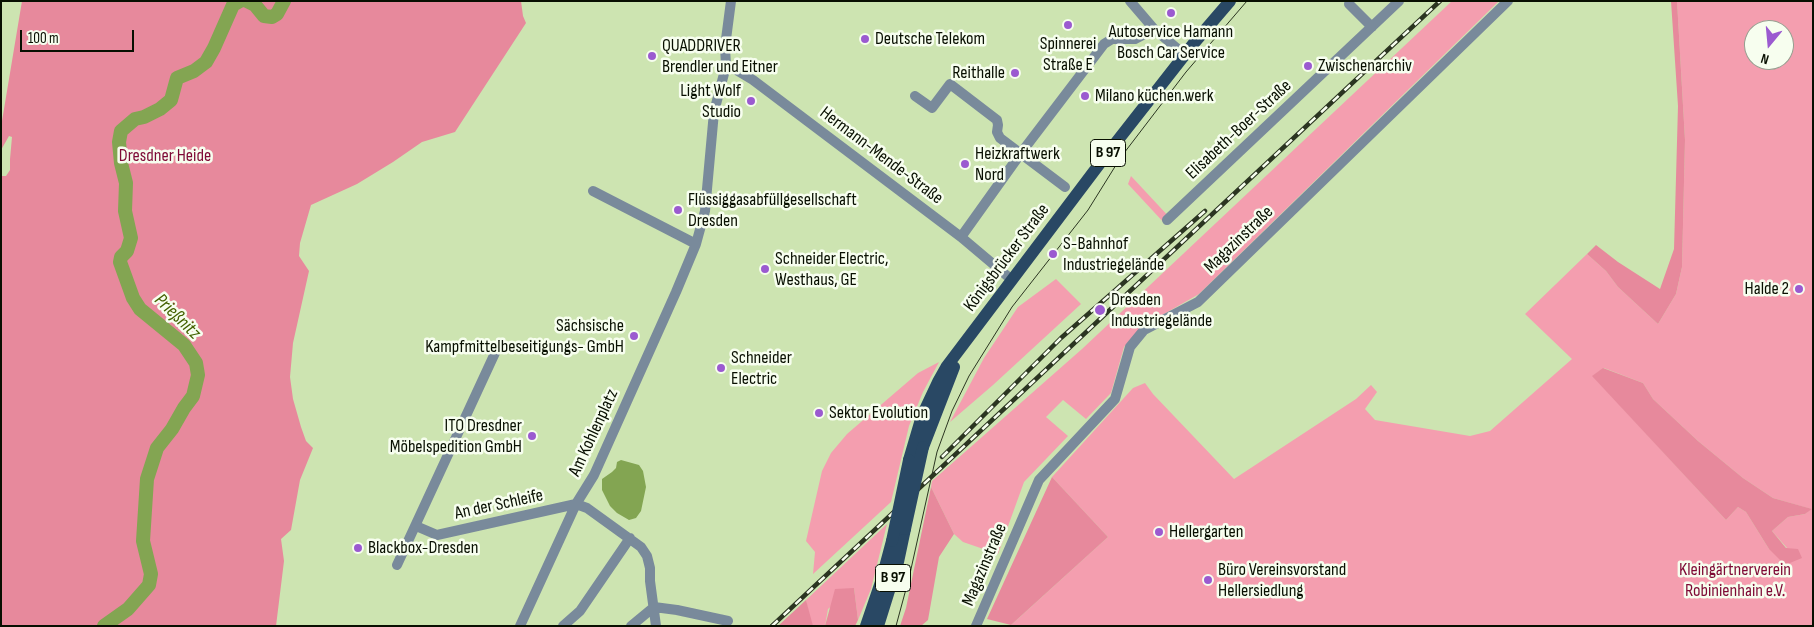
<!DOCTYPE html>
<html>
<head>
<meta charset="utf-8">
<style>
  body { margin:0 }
  #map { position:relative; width:1814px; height:627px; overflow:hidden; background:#cde4b1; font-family:"Sofia Sans Condensed",sans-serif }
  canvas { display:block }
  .frame { position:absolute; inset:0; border:2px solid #080f01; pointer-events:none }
  .north { position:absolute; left:1744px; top:20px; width:50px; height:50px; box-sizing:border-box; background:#f7feef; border:1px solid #979e90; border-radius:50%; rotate:197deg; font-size:14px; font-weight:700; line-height:20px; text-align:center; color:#080f01 }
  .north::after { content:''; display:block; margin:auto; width:18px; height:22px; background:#9b5ad0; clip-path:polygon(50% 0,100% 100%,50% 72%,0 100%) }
  .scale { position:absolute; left:20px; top:30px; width:114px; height:22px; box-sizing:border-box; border:2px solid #080f01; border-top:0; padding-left:6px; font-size:15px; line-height:18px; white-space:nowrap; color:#080f01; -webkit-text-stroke:4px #f7feef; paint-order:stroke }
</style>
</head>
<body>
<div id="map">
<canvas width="1814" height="627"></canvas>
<div class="frame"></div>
<div class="north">N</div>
<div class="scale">100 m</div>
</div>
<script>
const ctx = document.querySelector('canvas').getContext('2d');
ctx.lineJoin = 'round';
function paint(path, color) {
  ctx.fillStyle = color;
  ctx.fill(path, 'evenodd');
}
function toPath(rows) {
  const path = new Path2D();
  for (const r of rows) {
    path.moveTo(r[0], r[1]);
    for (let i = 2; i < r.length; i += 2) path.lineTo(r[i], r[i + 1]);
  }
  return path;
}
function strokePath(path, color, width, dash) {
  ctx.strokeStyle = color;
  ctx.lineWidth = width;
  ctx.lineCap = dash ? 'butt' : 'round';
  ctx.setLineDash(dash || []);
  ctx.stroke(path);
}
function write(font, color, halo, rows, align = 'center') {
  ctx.font = font + ' "Sofia Sans Condensed",sans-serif';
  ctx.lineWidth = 5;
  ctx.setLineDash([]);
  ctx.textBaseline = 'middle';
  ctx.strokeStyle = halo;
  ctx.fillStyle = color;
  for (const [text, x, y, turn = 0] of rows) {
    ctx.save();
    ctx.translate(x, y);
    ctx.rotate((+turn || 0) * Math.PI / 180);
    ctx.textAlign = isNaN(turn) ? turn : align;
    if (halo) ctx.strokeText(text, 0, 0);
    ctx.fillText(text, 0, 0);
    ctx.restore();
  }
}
paint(toPath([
  [1452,1,1499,1,1199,294,1143,326,1124,347,1111,393,1086,419,1063,400,1046,417,1068,436,1024,482,998,554,963,542,954,534,931,487,932,481,1082,349],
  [1677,1,1813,1,1813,626,1010,626,1108,537,1052,477,1133,388,1145,383,1153,394,1234,479,1356,399,1371,385,1377,392,1365,409,1375,420,1470,436,1490,431,1572,359,1525,314,1587,254,1606,271,1618,287,1658,324,1676,294,1682,267,1685,140],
  [1754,30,1784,30,1784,60,1754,60],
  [1604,368,1643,383,1653,399,1698,441,1743,478,1773,498,1811,509,1805,514,1788,517,1772,531,1787,548,1769,549,1746,512,1738,507,1726,520,1593,376],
  [1131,176,1172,220,1166,225,1128,184],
  [1056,279,1081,304,993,385,950,422,984,358,1018,307],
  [939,362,923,392,909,426,891,502,813,574,815,552,806,541,822,471,831,453,847,434,918,373],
  [887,524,871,589,858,620,854,588,828,609,825,626,811,626,806,600]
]), '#f49eaf');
paint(toPath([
  [22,1,521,1,523,16,526,23,455,132,422,142,393,162,357,184,311,205,300,243,299,256,309,271,293,343,290,377,293,399,301,427,306,441,313,448,300,480,291,530,281,539,284,561,276,626,1,626,1,176,6,176,10,170,10,159,12,137,9,136,1,150,1,127],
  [1671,1,1677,1,1685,140,1682,267,1676,294,1658,324,1618,287,1606,271,1587,254,1596,245,1618,262,1660,289,1674,249,1678,106],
  [1603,368,1643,383,1653,399,1698,441,1743,478,1773,498,1812,509,1805,514,1788,517,1772,531,1786,548,1798,549,1802,558,1785,565,1769,549,1746,512,1738,507,1726,520,1592,376],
  [1052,477,1108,537,1011,625,987,619],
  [931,487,954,534,939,557,928,620,921,626,900,626,906,608],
  [854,588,858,620,855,626,825,626,835,589],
  [806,600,813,626,778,626]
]), '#e7899c');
paint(toPath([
  [621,460,639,465,643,471,646,487,641,511,636,518,629,520,617,513,610,506,602,490,602,479,612,472,616,468,617,462]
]), '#83a552');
strokePath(toPath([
  [247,1,255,5,264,16,272,17,277,14,284,1],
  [104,626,128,609,149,585,151,574,143,541,147,479,157,448,172,429,184,408,193,396,198,375,196,363,184,345,140,309,133,298,120,262,121,257,127,251,131,238,125,211,126,183,121,163,119,142,121,131,135,119,144,117,160,109,171,100,177,78,194,71,206,62,214,48,233,5,240,1]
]), '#83a552', 14);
strokePath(toPath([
  [1130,1,1154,29,1185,55],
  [1349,4,1372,27],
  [726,66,733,68,753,80,961,237,1012,280],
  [915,96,932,108,950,84,997,120,998,125,997,132,1000,138,1065,187],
  [593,191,696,244],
  [1167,220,1399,1],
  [961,237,1021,153,1104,44,1112,39,1135,39,1154,29],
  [576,504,587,508,641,547,647,556,650,568,650,581,656,626],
  [416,526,437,535,576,504],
  [397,565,495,353],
  [520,626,576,504,594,475,676,292,696,244,705,211,714,112,726,66,725,47,731,1],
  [563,626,580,611,630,538],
  [631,626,654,607,677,610,728,621],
  [976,626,1039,480,1115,399,1130,347,1144,330,1198,302,1508,1]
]), '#798a9b', 10);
strokePath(toPath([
  [923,447,954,367],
  [909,460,922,416,938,382,947,366,1107,154,1194,43,1230,1],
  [866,626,881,582,892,541],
  [878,626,898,562,905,529]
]), '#294864', 12);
strokePath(toPath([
  [896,626,909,578,937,452,952,411,969,376,1012,307,1088,210,1121,157,1186,72,1247,1]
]), '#2b3521', 1);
const rail = toPath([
  [942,457,1061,338,1205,211],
  [772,626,1440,1]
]);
strokePath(rail, '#2b3521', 4.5);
strokePath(rail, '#f7feef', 2.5, [8]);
strokePath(toPath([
  [905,529,923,447],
  [892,541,909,460]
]), '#294864', 12);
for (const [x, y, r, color] of [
  [1171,13,5,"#9b5ad0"],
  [1068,25,5,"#9b5ad0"],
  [865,39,5,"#9b5ad0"],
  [652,56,5,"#9b5ad0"],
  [1308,66,5,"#9b5ad0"],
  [1015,73,5,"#9b5ad0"],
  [1085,96,5,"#9b5ad0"],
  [751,101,5,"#9b5ad0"],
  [965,164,5,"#9b5ad0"],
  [678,210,5,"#9b5ad0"],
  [1053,254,5,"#9b5ad0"],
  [765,269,5,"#9b5ad0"],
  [1799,289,5,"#9b5ad0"],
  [1100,310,6,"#9b5ad0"],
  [634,336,5,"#9b5ad0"],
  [721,368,5,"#9b5ad0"],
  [819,413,5,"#9b5ad0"],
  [532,436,5,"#9b5ad0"],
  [1159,532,5,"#9b5ad0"],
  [358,548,5,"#9b5ad0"],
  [1208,580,5,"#9b5ad0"]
]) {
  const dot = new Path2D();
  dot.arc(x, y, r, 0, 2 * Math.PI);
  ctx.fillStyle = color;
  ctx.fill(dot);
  strokePath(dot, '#f7feef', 2);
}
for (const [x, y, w] of [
  [1108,153,35],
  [893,578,35]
]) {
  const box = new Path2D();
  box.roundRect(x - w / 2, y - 13.5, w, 27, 4);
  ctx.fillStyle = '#f7feef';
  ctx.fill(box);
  strokePath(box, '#080f01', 1);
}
write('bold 16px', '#080f01', null, [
  ["B 97",1108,153],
  ["B 97",893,578]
]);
write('18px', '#080f01', '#f7feef', [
  ["Autoservice Hamann",1171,32,"center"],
  ["Bosch Car Service",1171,53,"center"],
  ["Deutsche Telekom",875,39],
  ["Spinnerei",1068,44,"center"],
  ["Straße E",1068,65,"center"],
  ["QUADDRIVER",662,46],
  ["Brendler und Eitner",662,67],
  ["Zwischenarchiv",1318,66],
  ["Reithalle",1005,73,"right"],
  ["Light Wolf",741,91,"right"],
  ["Studio",741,112,"right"],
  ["Milano küchen.werk",1095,96],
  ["Heizkraftwerk",975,154],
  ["Nord",975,175],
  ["Flüssiggasabfüllgesellschaft",688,200],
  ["Dresden",688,221],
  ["S-Bahnhof",1063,244],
  ["Industriegelände",1063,265],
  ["Schneider Electric,",775,259],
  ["Westhaus, GE",775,280],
  ["Halde 2",1789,289,"right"],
  ["Dresden",1111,300],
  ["Industriegelände",1111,321],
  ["Sächsische",624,326,"right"],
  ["Kampfmittelbeseitigungs- GmbH",624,347,"right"],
  ["Schneider",731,358],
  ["Electric",731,379],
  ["Sektor Evolution",829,413],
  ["ITO Dresdner",522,426,"right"],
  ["Möbelspedition GmbH",522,447,"right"],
  ["Hellergarten",1169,532],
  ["Blackbox-Dresden",368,548],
  ["Büro Vereinsvorstand",1218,570],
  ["Hellersiedlung",1218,591]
], 'left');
write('18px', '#080f01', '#f7feef', [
  ["Elisabeth-Boer-Straße",1239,130,-43],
  ["Hermann-Mende-Straße",881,156,37],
  ["Magazinstraße",1239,240,-44],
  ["Königsbrücker Straße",1007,258,-53],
  ["Am Kohlenplatz",594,433,-65],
  ["An der Schleife",499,505,-12],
  ["Magazinstraße",985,565,-67]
]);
write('18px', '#7e0935', '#f7feef', [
  ["Dresdner Heide",165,156],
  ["Kleingärtnerverein",1735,570],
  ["Robinienhain e.V.",1735,591]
]);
write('italic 19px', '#436100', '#f7feef', [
  ["Prießnitz",177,317,44]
]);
</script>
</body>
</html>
